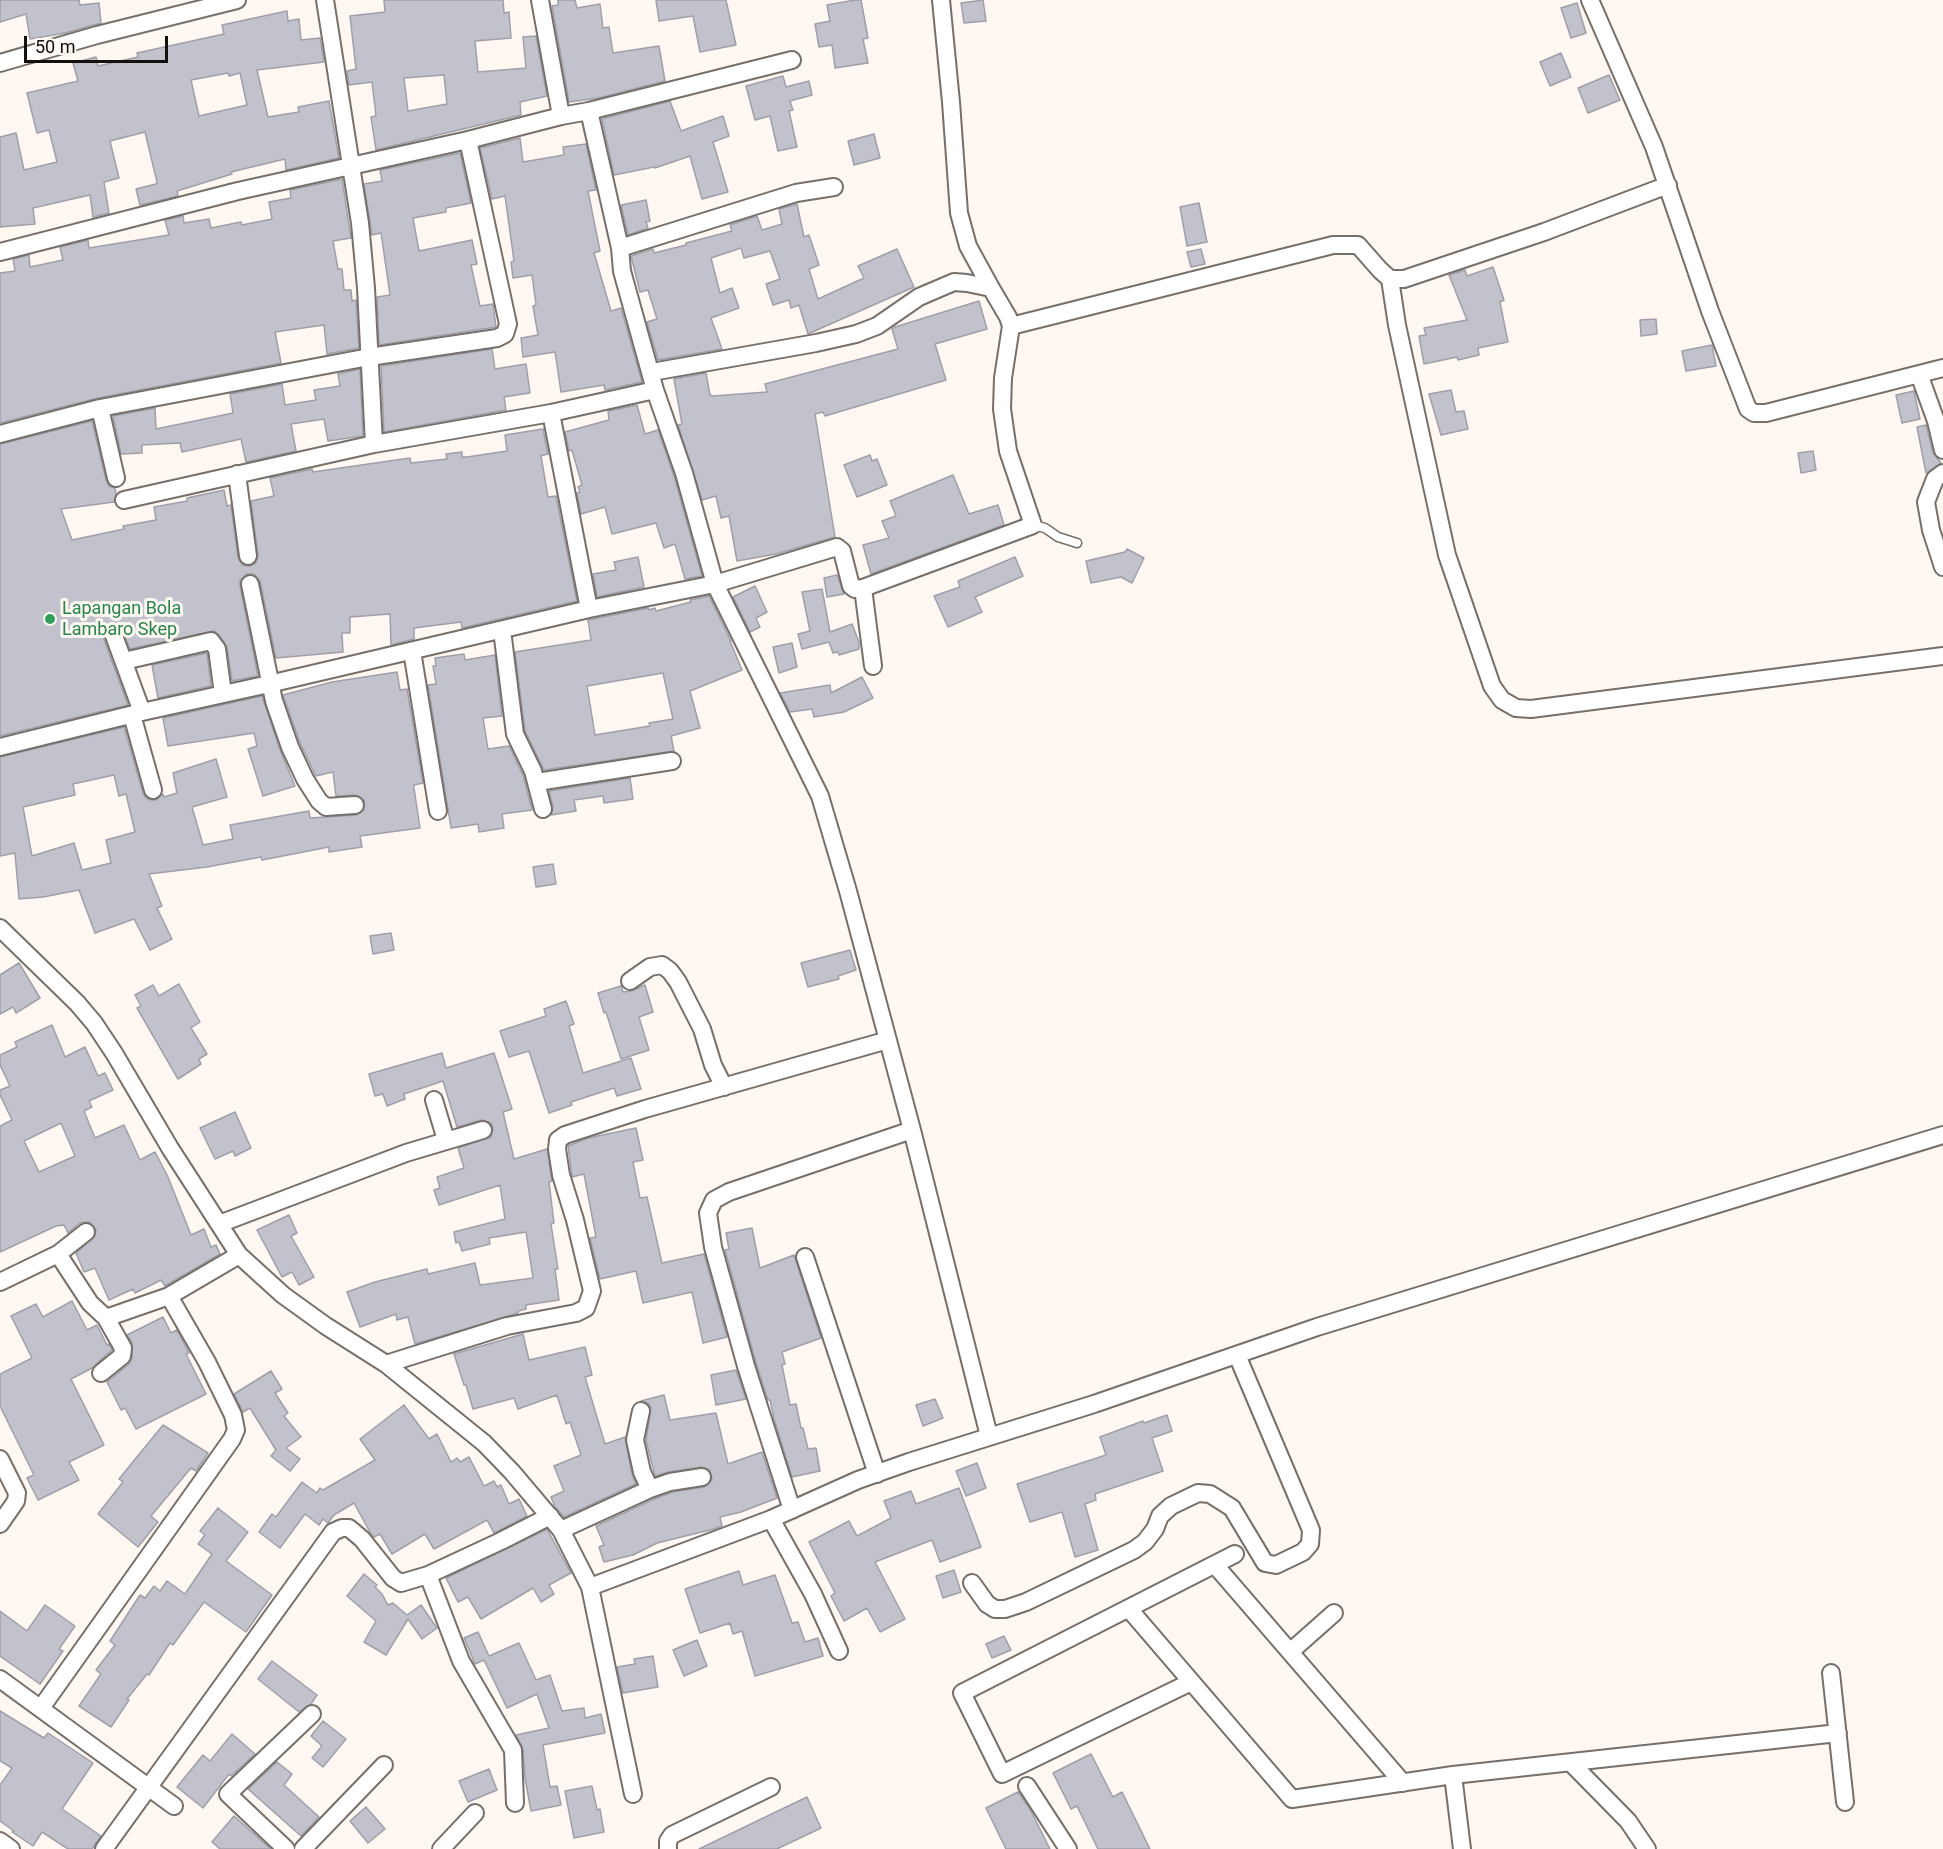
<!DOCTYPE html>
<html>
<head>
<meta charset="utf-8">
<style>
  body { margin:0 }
  #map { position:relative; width:1943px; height:1849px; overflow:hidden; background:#fff7f2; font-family:Roboto,sans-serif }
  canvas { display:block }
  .scale { position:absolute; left:24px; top:36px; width:144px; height:27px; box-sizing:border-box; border:3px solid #13100e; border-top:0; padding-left:8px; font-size:18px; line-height:21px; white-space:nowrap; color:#13100e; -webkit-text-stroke:4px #fff7f2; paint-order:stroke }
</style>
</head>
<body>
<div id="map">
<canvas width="1943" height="1849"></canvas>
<div class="scale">50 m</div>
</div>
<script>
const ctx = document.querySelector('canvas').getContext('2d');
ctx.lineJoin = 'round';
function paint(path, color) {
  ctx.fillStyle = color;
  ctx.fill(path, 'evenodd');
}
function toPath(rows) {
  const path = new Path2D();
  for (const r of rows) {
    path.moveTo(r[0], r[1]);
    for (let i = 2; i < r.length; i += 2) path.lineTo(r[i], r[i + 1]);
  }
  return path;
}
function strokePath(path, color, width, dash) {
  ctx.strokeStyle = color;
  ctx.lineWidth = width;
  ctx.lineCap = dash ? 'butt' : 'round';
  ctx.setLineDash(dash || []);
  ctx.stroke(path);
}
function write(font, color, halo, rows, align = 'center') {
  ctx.font = font + ' Roboto,sans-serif';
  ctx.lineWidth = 6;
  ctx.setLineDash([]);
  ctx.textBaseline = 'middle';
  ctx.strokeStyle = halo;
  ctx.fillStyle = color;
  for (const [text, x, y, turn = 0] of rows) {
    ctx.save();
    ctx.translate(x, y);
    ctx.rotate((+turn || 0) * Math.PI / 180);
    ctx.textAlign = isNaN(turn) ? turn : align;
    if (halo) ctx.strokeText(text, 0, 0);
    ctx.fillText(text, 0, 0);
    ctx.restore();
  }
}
const building = toPath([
  [0,0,79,0,80,5,99,3,101,23,65,33,30,39,26,14,0,22,0,0],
  [384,0,503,0,504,13,509,12,511,38,475,41,478,72,526,68,523,37,536,36,547,96,520,102,521,115,376,150,371,117,376,116,372,82,349,85,347,71,356,69,350,16,385,12,384,0],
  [444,75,447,104,408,111,404,78,444,75],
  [558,0,575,0,577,8,600,4,603,28,609,27,613,53,659,46,665,81,599,98,569,102,552,6,558,5,558,0],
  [656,0,726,0,736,45,700,52,693,16,659,21,656,0],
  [855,0,861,0,868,38,863,39,868,63,835,68,832,45,819,47,815,24,830,21,827,5,855,0],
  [983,0,986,21,964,23,961,3,983,0],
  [1577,3,1586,33,1571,38,1561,8,1577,3],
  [287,11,288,21,299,19,301,40,320,38,324,62,257,70,268,117,299,112,298,107,329,101,339,158,286,170,285,159,231,172,232,174,177,191,178,196,140,205,136,189,156,184,157,182,145,132,110,141,119,178,104,182,109,213,93,217,90,195,33,208,35,224,0,227,0,137,16,133,24,170,57,162,49,130,37,133,27,93,78,81,73,63,96,57,98,66,138,57,137,53,224,34,222,25,287,11],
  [228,73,229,76,240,73,247,105,199,116,191,80,228,73],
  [1561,53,1571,77,1550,86,1540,62,1561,53],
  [1609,75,1620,100,1588,113,1578,88,1609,75],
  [783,76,786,87,809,81,812,95,790,101,793,110,789,111,797,147,778,151,770,116,755,120,746,86,783,76],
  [670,101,681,131,723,116,729,136,713,142,728,192,702,199,690,156,655,168,654,167,614,175,602,119,670,101],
  [874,134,880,158,854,165,848,141,874,134],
  [520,138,523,162,564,155,563,147,586,144,596,190,588,191,600,251,594,253,611,311,621,308,642,382,605,390,604,385,561,392,555,352,523,357,521,338,538,335,533,306,536,305,532,275,513,278,511,262,514,261,505,196,492,199,480,148,520,138],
  [460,153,471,203,446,208,446,212,413,218,419,251,472,240,477,264,471,265,480,306,493,304,496,327,379,345,377,297,390,295,381,233,372,235,364,184,382,181,380,170,460,153],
  [342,179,351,238,333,241,338,269,342,269,344,290,351,290,352,301,356,300,359,348,327,354,324,325,275,332,281,363,98,398,0,423,0,273,15,271,13,259,29,255,30,267,63,260,60,247,88,240,89,248,169,235,165,220,183,216,184,223,209,219,211,228,241,222,242,225,272,219,269,202,291,198,290,190,342,179],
  [646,200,650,221,646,222,648,228,628,235,621,205,646,200],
  [1199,203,1207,242,1187,246,1180,207,1199,203],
  [797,204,804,237,809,235,819,265,809,269,818,299,864,278,858,266,897,249,914,287,808,334,799,305,791,308,789,300,773,305,766,284,780,279,770,251,744,258,741,248,711,258,720,293,732,288,739,308,711,318,722,349,658,360,647,322,657,319,648,290,640,292,631,256,653,249,654,253,686,245,686,243,732,231,730,225,757,216,762,230,782,224,779,209,797,204],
  [1201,249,1205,264,1191,267,1187,252,1201,249],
  [1493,267,1504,300,1500,302,1508,342,1478,348,1479,355,1458,360,1457,357,1424,364,1419,336,1426,335,1424,328,1467,320,1449,275,1465,270,1467,276,1493,267],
  [979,301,987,329,935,344,946,380,825,416,823,412,815,414,835,537,776,554,737,561,729,516,721,518,716,496,702,500,678,425,682,424,674,379,706,373,710,395,713,396,767,392,765,384,898,349,892,329,895,327,979,301],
  [1656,319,1657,334,1641,336,1640,320,1656,319],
  [1712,345,1716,366,1686,371,1682,351,1712,345],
  [492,349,495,369,526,364,530,393,504,397,506,410,384,432,381,366,492,349],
  [360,369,363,436,328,441,324,419,291,424,296,451,246,462,241,439,182,452,180,443,142,445,142,453,121,454,113,416,155,408,156,429,233,413,230,394,282,384,285,405,316,400,314,390,340,386,338,374,360,369],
  [1451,390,1456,412,1464,411,1468,429,1441,435,1429,394,1451,390],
  [1914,391,1920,419,1902,423,1896,395,1914,391],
  [637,405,645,434,658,430,674,476,702,576,685,579,675,544,664,548,656,523,612,534,605,507,581,514,577,493,580,492,578,487,582,485,572,450,569,451,565,432,609,420,608,411,637,405],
  [92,421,106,480,109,486,115,488,116,494,114,502,61,509,72,540,124,529,123,526,156,520,154,507,187,501,187,498,224,490,227,506,231,505,238,558,243,565,249,566,255,564,258,555,251,501,274,496,270,478,312,469,313,472,410,458,411,463,447,459,446,454,462,452,462,457,467,457,507,451,505,435,543,429,548,454,541,456,548,497,556,496,577,601,462,628,461,622,414,628,414,639,391,645,390,614,350,617,350,633,342,633,343,652,276,658,260,581,254,574,247,574,240,580,240,586,258,676,232,681,227,647,219,635,214,631,130,649,120,625,110,623,105,627,103,637,128,705,0,736,0,444,92,421],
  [1926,425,1933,453,1941,463,1926,473,1917,427,1926,425],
  [1813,451,1816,470,1801,473,1798,453,1813,451],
  [870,455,872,461,877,459,887,485,857,497,844,465,870,455],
  [953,475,969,514,998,505,1004,525,871,574,863,545,889,538,882,521,896,516,890,501,953,475],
  [1127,549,1144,558,1132,583,1121,577,1091,583,1086,561,1125,552,1127,549],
  [638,557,644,587,597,597,593,574,616,570,614,562,638,557],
  [1015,557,1023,576,975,597,982,612,948,627,934,596,960,587,958,581,1015,557],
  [837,575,844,594,827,597,824,578,837,575],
  [755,586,767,612,756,618,760,627,750,632,733,597,755,586],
  [822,589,830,632,852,624,859,642,859,649,839,655,838,652,833,653,829,642,802,649,798,634,810,631,802,592,822,589],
  [709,596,731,641,730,641,742,670,690,691,700,728,671,736,674,751,544,770,525,731,515,652,591,640,588,620,648,608,649,610,655,608,656,611,691,602,690,600,709,596],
  [663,673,673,719,649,723,650,726,595,735,587,686,663,673],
  [792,643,797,667,779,673,773,647,792,643],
  [207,653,211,686,158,698,152,665,207,653],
  [464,654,465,660,495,655,502,716,483,718,488,749,509,746,523,775,532,810,502,814,504,828,479,832,478,824,451,828,428,685,436,684,433,666,436,666,435,658,464,654],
  [397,672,400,690,407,689,423,783,414,785,414,788,420,828,360,836,362,847,329,852,329,847,262,860,261,857,207,867,149,874,162,906,157,908,172,939,150,950,134,919,95,933,79,890,43,897,19,899,15,853,0,856,0,757,124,727,143,793,146,798,151,800,156,800,163,794,164,797,177,793,173,773,216,759,227,797,192,807,203,845,233,839,230,825,309,811,310,818,356,815,364,810,364,800,355,795,336,796,333,772,316,776,300,743,283,695,332,682,397,672],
  [114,775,119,796,126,794,135,832,106,840,111,863,82,870,74,843,32,856,23,807,75,795,73,784,114,775],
  [862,677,873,698,844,712,814,717,812,709,790,712,780,693,830,685,831,693,862,677],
  [262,696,280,750,295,786,263,796,248,749,257,746,254,733,168,746,163,718,262,696],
  [630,778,633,799,604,803,603,796,574,800,576,811,551,815,553,807,549,791,630,778],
  [553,864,556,884,536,887,533,867,553,864],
  [391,933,394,950,373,954,370,936,391,933],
  [850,950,856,970,838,976,839,979,808,987,801,963,850,950],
  [19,963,40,998,16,1013,13,1007,0,1014,0,975,19,963],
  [179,984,200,1022,191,1028,207,1054,199,1059,201,1064,178,1079,137,1008,141,1006,135,995,153,985,159,996,179,984],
  [645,985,653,1012,639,1017,649,1050,621,1059,606,1012,604,1013,598,993,621,986,623,992,631,991,645,985],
  [566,1001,574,1024,569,1026,583,1073,631,1058,641,1089,617,1096,614,1088,571,1102,572,1105,549,1113,529,1051,509,1057,500,1031,546,1016,544,1009,566,1001],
  [52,1025,65,1057,85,1047,98,1076,105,1073,113,1090,89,1101,92,1107,84,1111,95,1138,124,1125,140,1160,155,1152,168,1177,191,1235,204,1229,211,1247,216,1245,220,1254,165,1286,161,1280,135,1293,133,1289,109,1300,95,1268,84,1272,76,1253,95,1236,96,1230,89,1222,80,1223,68,1233,64,1225,56,1226,0,1252,0,1126,12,1120,0,1095,0,1090,10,1086,0,1065,0,1055,17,1047,15,1042,52,1025],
  [61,1123,75,1156,39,1172,24,1141,61,1123],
  [442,1053,446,1068,494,1053,512,1109,503,1112,514,1159,547,1149,552,1181,549,1182,554,1223,551,1224,558,1269,555,1269,559,1300,526,1305,526,1309,518,1311,518,1313,415,1344,408,1317,397,1320,396,1314,360,1327,347,1292,375,1282,427,1269,428,1274,475,1263,480,1285,533,1278,526,1232,489,1238,490,1244,462,1251,459,1242,456,1243,454,1232,505,1219,500,1185,439,1205,434,1190,440,1188,437,1177,464,1168,458,1148,491,1137,493,1128,491,1123,481,1120,457,1127,443,1081,404,1094,405,1099,387,1106,383,1094,375,1096,369,1074,442,1053],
  [235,1112,251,1148,235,1156,233,1151,215,1159,200,1128,235,1112],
  [636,1128,643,1160,633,1162,640,1198,647,1197,662,1263,704,1254,727,1337,703,1343,692,1292,643,1303,636,1271,600,1279,590,1238,596,1237,584,1174,572,1177,568,1146,588,1138,636,1128],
  [289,1215,297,1233,291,1236,314,1277,299,1285,292,1272,282,1277,257,1230,289,1215],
  [752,1228,760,1268,794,1255,821,1338,782,1352,785,1364,782,1365,790,1405,796,1404,801,1428,803,1428,808,1449,816,1448,820,1471,792,1477,774,1419,770,1400,768,1400,756,1363,725,1250,729,1249,726,1233,752,1228],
  [72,1301,87,1330,97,1325,107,1345,109,1344,112,1350,92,1368,71,1379,104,1445,69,1462,79,1480,38,1500,27,1478,34,1475,0,1406,0,1374,32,1358,11,1316,36,1304,43,1317,72,1301],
  [163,1317,171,1333,177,1330,189,1353,186,1354,206,1394,136,1429,125,1408,121,1410,107,1382,129,1364,132,1358,132,1343,127,1335,163,1317],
  [523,1334,529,1360,585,1347,592,1375,585,1377,605,1444,625,1437,632,1474,636,1484,564,1517,555,1507,551,1497,564,1491,554,1466,581,1455,570,1422,566,1424,557,1395,518,1409,514,1398,473,1409,466,1385,464,1385,454,1354,523,1334],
  [736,1370,746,1399,716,1405,711,1375,736,1370],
  [271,1371,282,1389,275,1393,288,1413,284,1416,301,1437,286,1448,300,1459,290,1471,271,1456,276,1450,250,1408,243,1412,234,1394,271,1371],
  [664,1395,670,1420,716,1413,728,1464,762,1452,777,1498,741,1512,720,1517,722,1526,714,1529,657,1543,633,1555,604,1562,599,1547,604,1545,596,1526,654,1499,673,1492,704,1487,712,1480,710,1470,701,1467,668,1472,655,1476,646,1440,651,1408,648,1403,641,1401,664,1395],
  [935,1399,943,1418,923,1426,916,1405,935,1399],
  [404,1405,429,1439,437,1434,451,1462,457,1458,460,1462,469,1457,484,1486,494,1481,497,1487,501,1485,509,1504,519,1499,527,1516,494,1533,487,1520,434,1549,425,1534,392,1554,380,1534,374,1537,371,1534,354,1503,334,1515,328,1523,323,1519,319,1525,305,1514,280,1548,259,1532,272,1514,276,1517,302,1482,317,1493,320,1488,323,1490,375,1460,360,1439,404,1405],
  [1167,1415,1172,1431,1152,1438,1163,1471,1095,1494,1096,1500,1085,1504,1098,1550,1075,1557,1062,1512,1030,1522,1017,1484,1106,1455,1100,1437,1143,1421,1144,1423,1167,1415],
  [163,1425,208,1453,196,1471,191,1468,151,1516,158,1522,138,1547,98,1514,123,1482,119,1479,163,1425],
  [977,1463,986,1488,966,1496,956,1471,977,1463],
  [959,1488,981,1547,940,1562,932,1540,875,1562,905,1619,880,1632,867,1608,844,1621,831,1596,835,1593,809,1542,849,1521,857,1536,891,1518,884,1501,911,1491,916,1504,959,1488],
  [218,1508,248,1532,226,1561,272,1595,246,1632,204,1602,173,1645,170,1643,149,1675,147,1674,127,1699,129,1700,111,1727,79,1706,101,1674,96,1670,115,1645,110,1641,140,1595,145,1598,154,1586,160,1591,167,1581,185,1594,212,1554,198,1544,205,1535,200,1531,218,1508],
  [547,1529,571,1573,549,1585,554,1594,541,1602,533,1588,481,1619,468,1597,458,1602,446,1578,547,1529],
  [954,1570,961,1592,943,1598,936,1576,954,1570],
  [739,1571,743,1585,775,1575,792,1623,798,1622,805,1642,818,1638,823,1656,755,1676,742,1631,733,1634,730,1623,700,1633,685,1589,739,1571],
  [364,1574,377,1585,375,1587,382,1594,388,1605,393,1603,407,1615,421,1605,437,1628,422,1639,408,1619,386,1655,364,1642,376,1621,347,1596,364,1574],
  [45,1605,75,1626,59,1649,63,1651,40,1684,0,1656,0,1611,27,1631,45,1605],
  [478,1632,489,1656,519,1643,536,1680,550,1675,562,1711,584,1708,585,1718,601,1714,605,1733,543,1745,550,1787,557,1786,561,1805,531,1811,525,1778,523,1749,516,1735,549,1728,537,1694,507,1708,484,1660,475,1664,464,1638,478,1632],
  [1004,1636,1011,1650,992,1658,986,1644,1004,1636],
  [697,1640,707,1666,684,1676,673,1650,697,1640],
  [653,1656,658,1687,623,1693,617,1667,635,1664,634,1659,653,1656],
  [272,1661,317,1695,311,1704,299,1712,258,1679,272,1661],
  [0,1711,44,1738,48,1733,93,1763,62,1809,101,1836,92,1849,68,1849,42,1832,33,1846,12,1832,14,1831,0,1821,0,1785,12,1768,0,1761,0,1711],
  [323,1721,346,1739,323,1767,312,1758,322,1746,311,1736,323,1721],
  [232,1734,255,1754,231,1776,229,1774,203,1808,177,1787,203,1755,210,1761,232,1734],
  [1091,1754,1113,1797,1122,1792,1150,1849,1098,1849,1077,1806,1071,1809,1053,1773,1091,1754],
  [277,1762,292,1774,284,1785,319,1817,301,1836,248,1789,277,1762],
  [489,1769,497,1790,468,1802,459,1781,489,1769],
  [592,1786,597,1810,600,1809,604,1832,574,1838,565,1791,592,1786],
  [1018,1792,1030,1809,1050,1849,1006,1849,986,1808,1018,1792],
  [807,1797,821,1828,777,1849,699,1849,807,1797],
  [366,1807,385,1829,368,1843,350,1821,366,1807],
  [234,1816,253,1833,271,1849,220,1849,212,1842,234,1816]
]);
paint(building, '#c2c2cc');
strokePath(building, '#a09fa9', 1.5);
const lane = toPath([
  [1033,525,1045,528,1058,537,1077,543]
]);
const street = toPath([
  [325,0,360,223,366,288,374,444],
  [540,0,561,116],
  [941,0,951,102,959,213,968,246,991,288],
  [1590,0,1654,147,1710,311,1748,409,1754,413,1766,413,1943,368],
  [0,63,97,35,237,0],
  [589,111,620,248,622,271,655,390,684,473,715,584,820,796,848,891,912,1130,989,1436],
  [620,248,796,193,834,187],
  [0,252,238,191,468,140,561,116,589,111,792,60],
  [1390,279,1397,325,1447,555,1492,686,1502,700,1516,708,1531,709,1943,656],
  [1011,326,1333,245,1358,245,1380,270,1390,279,1404,279,1544,232,1668,185],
  [1919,374,1936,421,1943,450],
  [100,408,116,478],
  [551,413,589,609],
  [0,434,100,408,369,357,497,338,505,334,508,324,468,140],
  [1943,473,1935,479,1926,502,1931,530,1943,567],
  [237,474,248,556],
  [124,500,374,444,551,413,655,390],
  [250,584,274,701,290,747,305,779,319,801,326,807,355,805],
  [863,588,873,666],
  [502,630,515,734,533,771,543,809],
  [113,633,142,712],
  [412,651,438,811],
  [124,661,211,641,217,649,223,694],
  [132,715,153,790],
  [0,747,142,712,269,684,589,609,715,584,837,547,842,551,851,586,855,589,863,588,1033,525,1008,451,1002,409,1003,378,1011,326,1008,317,991,288,967,283,954,282,919,297,877,326,856,334,816,343,652,372],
  [537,782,672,761],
  [0,928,77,1003,94,1023,114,1053,170,1148,239,1255,283,1295,326,1326,386,1364,484,1443,512,1472,561,1530,590,1587,771,1519,858,1480,909,1462,1094,1404,1317,1327,1943,1135],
  [630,981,650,967,662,965,670,971,678,982,702,1029,713,1065,724,1087],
  [434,1100,446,1140],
  [219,1224,406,1153,483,1130],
  [58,1254,86,1232],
  [805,1257,877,1474],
  [0,1282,58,1254,90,1303,106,1318,169,1296,239,1255],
  [386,1364,507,1326,576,1313,586,1308,592,1291,575,1220,561,1175,557,1149,558,1140,565,1135,645,1109,888,1040],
  [101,1373,122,1356,123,1348,106,1318],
  [641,1411,635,1440,642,1472,650,1489],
  [0,1459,17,1493,16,1501,0,1524],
  [792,1510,746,1366,713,1247,708,1213,714,1200,729,1192,912,1130],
  [771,1519,813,1594,839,1651],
  [561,1530,650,1489,670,1482,702,1477],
  [1215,1565,1403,1783],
  [428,1575,461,1661,513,1750,515,1803],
  [972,1583,987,1604,995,1609,1005,1609,1026,1602,1134,1550,1145,1542,1155,1529,1160,1516,1171,1506,1198,1493,1210,1494,1232,1508,1265,1563,1276,1565,1303,1552,1310,1544,1311,1530,1237,1355],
  [590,1587,633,1794],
  [1129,1609,1292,1799,1453,1775,1838,1733],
  [1290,1652,1334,1613],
  [1831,1673,1845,1802],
  [0,1679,174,1806],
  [1191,1682,1002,1774,962,1693,1235,1554],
  [41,1708,232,1439,236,1430,233,1415,207,1362,169,1296],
  [1571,1763,1628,1821,1647,1849],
  [1453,1775,1462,1849],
  [1027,1786,1068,1849],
  [0,1841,11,1849],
  [104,1849,333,1532,342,1528,349,1528,362,1539,393,1578,401,1583,428,1575,501,1541,550,1516],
  [286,1849,228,1794,312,1714],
  [303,1849,384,1765],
  [441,1849,475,1813],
  [668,1849,668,1841,672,1835,771,1787]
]);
strokePath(lane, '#776f69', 11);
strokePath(street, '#776f69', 20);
strokePath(lane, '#fff', 8);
strokePath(street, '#fff', 16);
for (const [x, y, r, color] of [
  [50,619,6,"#2e9e5b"]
]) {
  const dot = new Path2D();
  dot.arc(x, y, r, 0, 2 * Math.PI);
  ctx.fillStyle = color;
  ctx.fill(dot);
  strokePath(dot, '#fff7f2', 2);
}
write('18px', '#27864d', '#fff7f2', [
  ["Lapangan Bola",62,609],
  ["Lambaro Skep",62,630]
], 'left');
</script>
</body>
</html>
